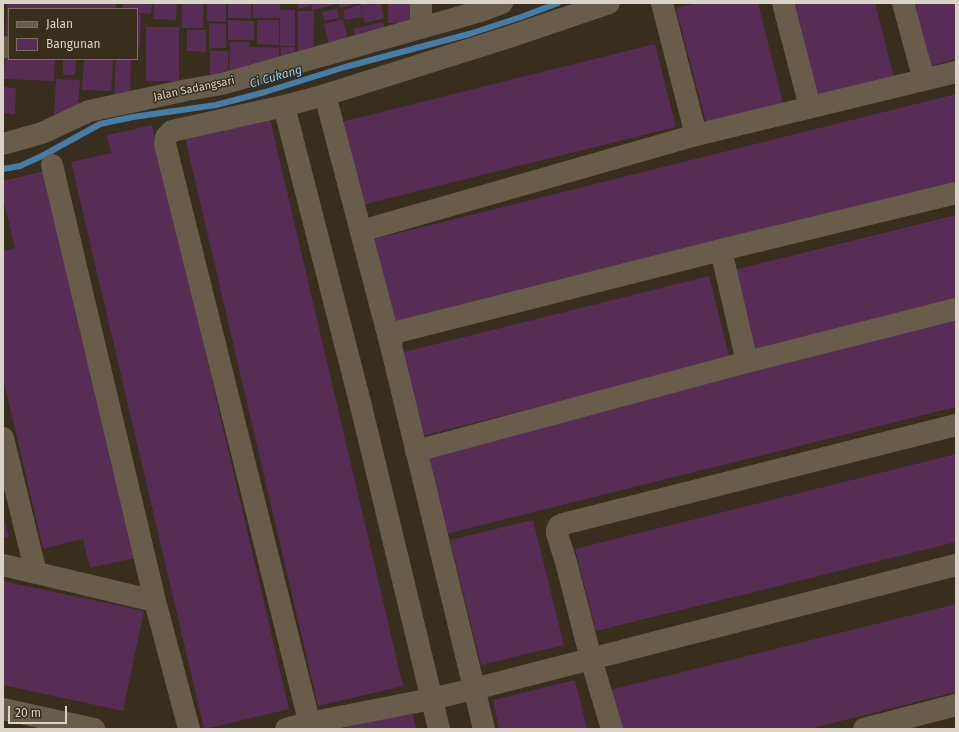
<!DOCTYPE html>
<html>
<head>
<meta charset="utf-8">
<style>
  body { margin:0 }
  #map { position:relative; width:959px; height:732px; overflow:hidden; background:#372e1d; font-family:"Fira Sans",sans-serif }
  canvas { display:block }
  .frame { position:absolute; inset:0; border:4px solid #d9d3c8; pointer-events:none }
  .legend { position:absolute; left:8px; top:8px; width:130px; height:52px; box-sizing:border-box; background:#372e1d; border:1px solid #787061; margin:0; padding:5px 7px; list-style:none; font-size:12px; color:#d9d3c8 }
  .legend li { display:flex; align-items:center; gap:8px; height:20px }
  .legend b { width:20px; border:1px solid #787061 }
  .scale { position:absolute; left:8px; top:706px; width:59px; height:18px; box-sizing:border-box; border:2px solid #d9d3c8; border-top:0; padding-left:5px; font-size:12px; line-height:14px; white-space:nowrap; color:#d9d3c8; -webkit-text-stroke:3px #372e1d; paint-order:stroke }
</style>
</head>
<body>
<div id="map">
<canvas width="959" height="732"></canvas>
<div class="frame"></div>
<ul class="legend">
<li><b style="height:5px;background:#675d4a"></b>Jalan</li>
<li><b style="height:11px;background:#572c55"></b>Bangunan</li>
</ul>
<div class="scale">20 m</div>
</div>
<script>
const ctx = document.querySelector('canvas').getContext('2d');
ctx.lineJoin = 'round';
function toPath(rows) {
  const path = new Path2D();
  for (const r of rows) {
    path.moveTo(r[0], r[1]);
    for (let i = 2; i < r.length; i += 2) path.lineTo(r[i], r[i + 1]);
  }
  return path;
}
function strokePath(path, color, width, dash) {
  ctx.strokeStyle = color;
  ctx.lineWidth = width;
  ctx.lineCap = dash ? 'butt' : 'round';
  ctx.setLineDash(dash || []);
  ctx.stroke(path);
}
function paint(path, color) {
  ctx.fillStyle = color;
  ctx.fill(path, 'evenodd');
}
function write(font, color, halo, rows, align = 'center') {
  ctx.font = font + ' "Fira Sans",sans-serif';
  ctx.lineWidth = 3;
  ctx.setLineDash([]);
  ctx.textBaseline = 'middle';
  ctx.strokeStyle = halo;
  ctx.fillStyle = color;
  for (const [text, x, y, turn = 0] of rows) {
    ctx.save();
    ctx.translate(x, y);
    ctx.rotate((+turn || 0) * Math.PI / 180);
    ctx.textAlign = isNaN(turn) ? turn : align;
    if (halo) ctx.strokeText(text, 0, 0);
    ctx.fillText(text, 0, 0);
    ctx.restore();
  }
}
strokePath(toPath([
  [3,169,20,166,42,156,100,124,133,117,216,105,265,92,345,67,469,34,521,17,558,3]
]), '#467da7', 6);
paint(toPath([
  [7,3,116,3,116,9,9,9,9,59,55,59,54,81,4,79],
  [123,3,152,3,151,14,137,13,137,9,123,9],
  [154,3,177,3,176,20,153,19],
  [182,3,203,3,203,28,182,28],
  [207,3,226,3,226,22,207,21],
  [228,3,251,3,251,18,228,18],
  [253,3,280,4,280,18,253,18],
  [297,3,310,3,310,6,298,9],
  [311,3,337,3,337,4,312,10],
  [339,3,356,3,356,4,340,8],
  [360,3,376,3,376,4,361,7],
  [381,3,384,18,365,23,361,11,362,17,345,20,343,10,360,5,360,8],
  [388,3,412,3,412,23,388,23],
  [698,3,758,3,783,103,706,123,676,8],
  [792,3,875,3,894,77,817,97],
  [914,3,956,3,956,59,930,66],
  [337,8,339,18,325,21,322,12],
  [280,10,295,10,295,46,280,46],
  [298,11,314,11,313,56,298,56],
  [137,14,141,15,140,47,137,47],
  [343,19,348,41,329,46,324,24],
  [228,20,254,21,254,40,228,40],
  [257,20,279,20,279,45,257,44],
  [383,22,386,34,356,42,353,29],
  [209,23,226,24,226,48,209,48],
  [146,27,179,27,179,81,146,81],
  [187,30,206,30,206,52,187,51],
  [230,42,249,42,249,47,279,48,279,67,229,74],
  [655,44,676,127,362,205,341,122],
  [281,47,295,47,294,62,281,62],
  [210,51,228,51,228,76,210,76],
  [63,59,76,59,75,75,63,75],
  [84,59,113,59,111,91,82,90],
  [116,59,131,59,130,100,114,99],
  [56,79,80,80,78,115,54,114],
  [4,87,16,88,15,114,3,113],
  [956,94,956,182,391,323,370,240],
  [270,119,403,686,318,706,185,138],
  [152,125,289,709,205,729,204,729,71,162,111,153,107,135],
  [44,171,135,558,90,568,83,539,43,549,3,378,3,251,15,248,3,198,3,181],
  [956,215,956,303,751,354,730,271],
  [709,276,730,359,421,436,400,353],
  [956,319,956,407,442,535,421,452],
  [956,454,956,542,596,631,575,549],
  [3,514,9,537,3,538],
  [533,520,564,645,481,665,450,540],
  [3,581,144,611,123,711,3,685],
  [956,604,956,692,809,729,615,729,606,691],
  [575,680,587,729,499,729,493,700],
  [412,712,416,729,343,729,343,728]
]), '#572c55');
strokePath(toPath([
  [662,3,696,135],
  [783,3,810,107],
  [903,3,924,80],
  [421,28,421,3],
  [3,47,4,47],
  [325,95,391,346,484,729],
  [284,106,360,402,439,729],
  [3,144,42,133,89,111,187,90,222,84,481,11,502,3],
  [52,165,155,601,189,729],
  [361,231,696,135,956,72],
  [721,250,747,362],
  [391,346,393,333,721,250,956,193],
  [3,438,36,573],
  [416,451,747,362,956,309],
  [3,565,155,601],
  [3,709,94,729],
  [286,729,309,723,431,699,474,689,956,565],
  [311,729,165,144,166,137,172,131,284,106,325,95,509,37,609,3],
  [612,729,591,659,566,562,557,534,557,530,559,526,563,524,956,425],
  [864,729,956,705]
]), '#675d4a', 22);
write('11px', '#d9d3c8', '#372e1d', [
  ["Jalan Sadangsari",194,89,-12]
]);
write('italic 12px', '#8ccafa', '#372e1d', [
  ["Ci Cukang",276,77,-16]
]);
</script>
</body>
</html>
